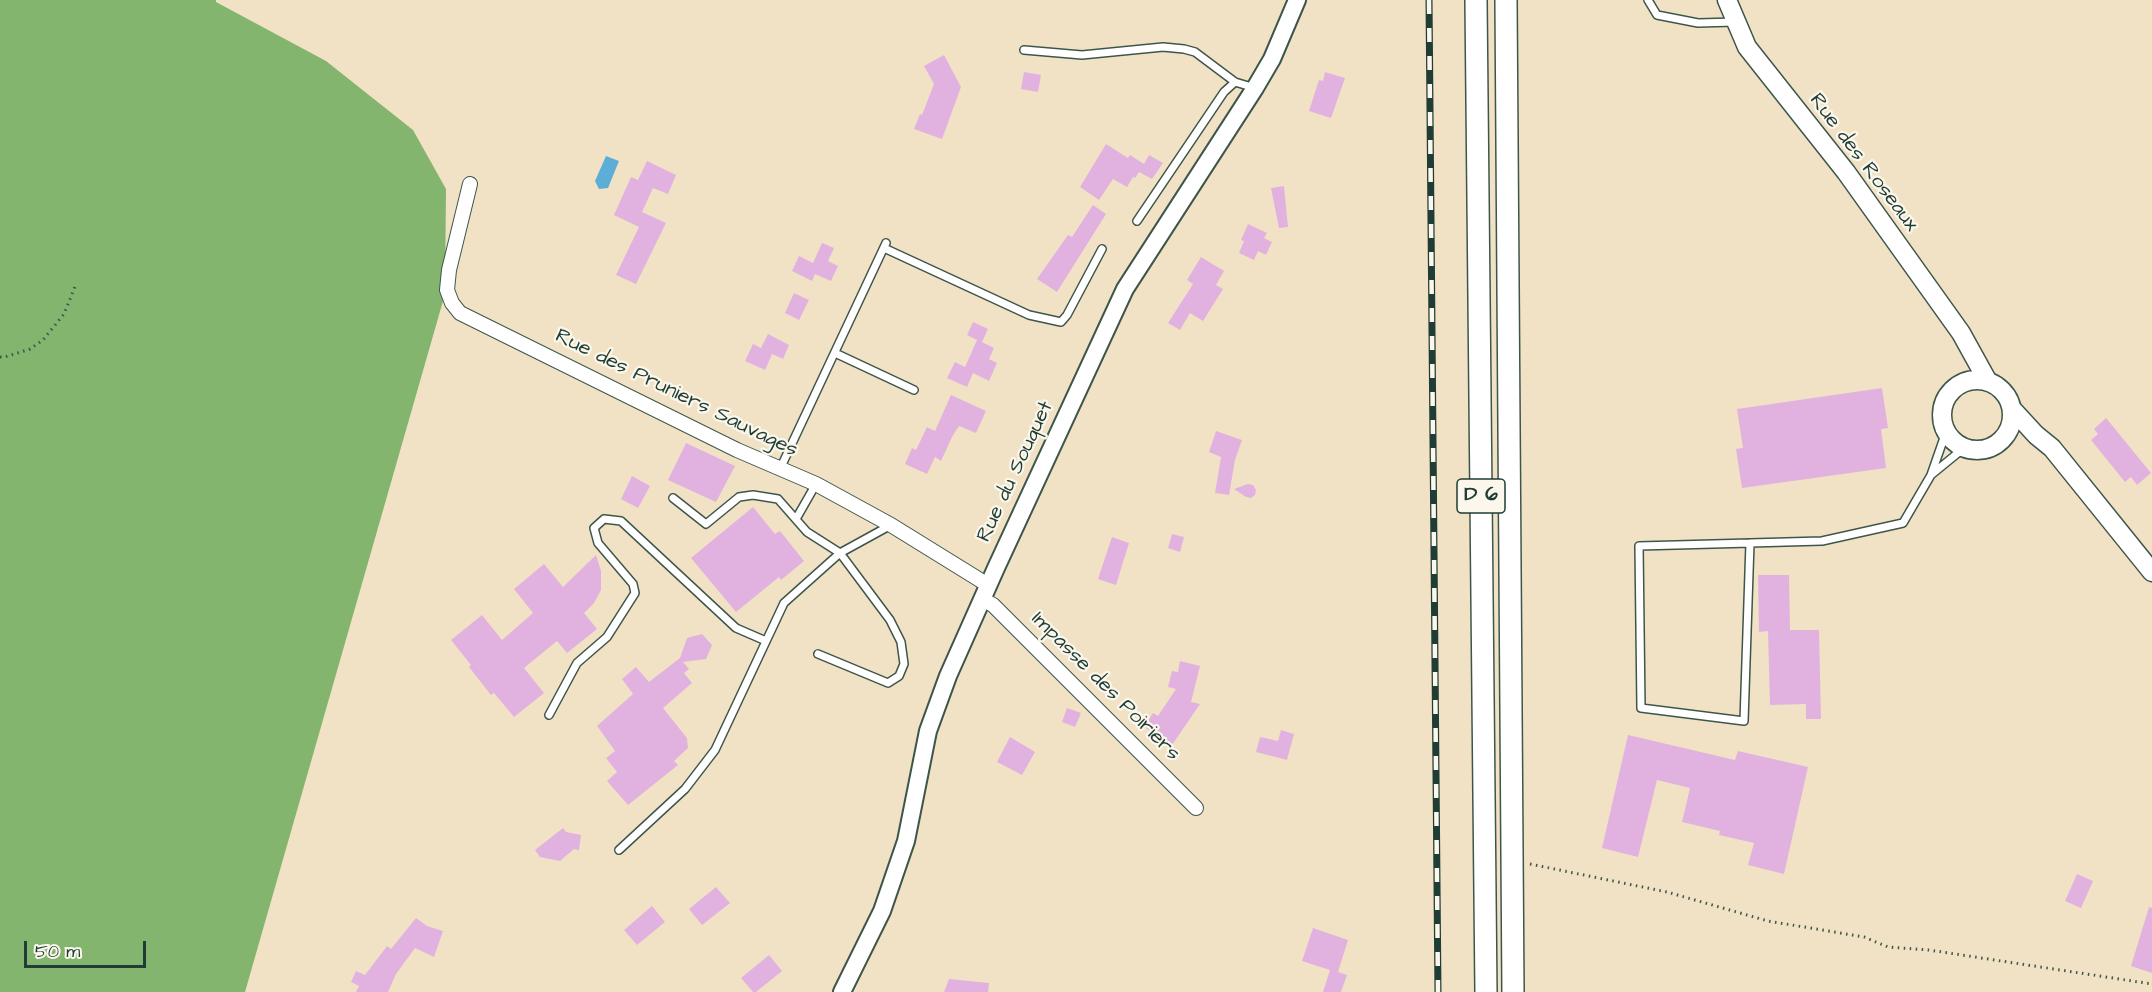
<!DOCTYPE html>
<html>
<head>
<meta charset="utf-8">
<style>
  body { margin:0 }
  #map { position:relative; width:2152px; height:992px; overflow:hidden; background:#f1e2c5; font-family:"Architects Daughter",sans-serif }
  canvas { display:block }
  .scale { position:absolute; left:24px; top:941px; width:122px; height:27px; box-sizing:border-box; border:3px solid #1f3d34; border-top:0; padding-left:8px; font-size:18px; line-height:21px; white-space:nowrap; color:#1f3d34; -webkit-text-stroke:4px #fbf7ec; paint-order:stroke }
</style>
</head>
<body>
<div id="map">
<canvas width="2152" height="992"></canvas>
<div class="scale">50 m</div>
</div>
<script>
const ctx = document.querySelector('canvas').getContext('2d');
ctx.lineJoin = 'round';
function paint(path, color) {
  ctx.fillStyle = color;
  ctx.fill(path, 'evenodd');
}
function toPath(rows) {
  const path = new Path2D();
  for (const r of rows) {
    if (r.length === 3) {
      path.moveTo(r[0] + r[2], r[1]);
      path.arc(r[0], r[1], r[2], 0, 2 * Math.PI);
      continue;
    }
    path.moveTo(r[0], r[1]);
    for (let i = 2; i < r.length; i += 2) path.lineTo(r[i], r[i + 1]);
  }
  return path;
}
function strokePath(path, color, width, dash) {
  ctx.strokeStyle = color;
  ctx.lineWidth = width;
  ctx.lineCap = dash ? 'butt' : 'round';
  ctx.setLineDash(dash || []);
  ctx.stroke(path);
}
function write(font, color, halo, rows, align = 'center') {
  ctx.font = font + ' "Architects Daughter",sans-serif';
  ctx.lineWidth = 4.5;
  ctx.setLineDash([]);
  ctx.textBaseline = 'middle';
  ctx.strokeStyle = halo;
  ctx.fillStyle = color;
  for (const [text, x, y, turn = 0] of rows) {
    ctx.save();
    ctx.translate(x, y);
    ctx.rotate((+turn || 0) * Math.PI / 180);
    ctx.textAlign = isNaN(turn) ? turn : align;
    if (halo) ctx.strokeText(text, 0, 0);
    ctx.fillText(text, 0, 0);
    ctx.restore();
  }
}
paint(toPath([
  [0,0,216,0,216,2,326,61,413,130,446,189,445,294,245,992,0,992]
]), '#84b56e');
paint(toPath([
  [606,156,619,161,608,188,599,189,595,181]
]), '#5caed7');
paint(toPath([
  [944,55,961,87,942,139,914,129,920,114,922,115,934,84,924,66],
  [1024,72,1041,75,1038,92,1021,89],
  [1325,72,1345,78,1331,118,1309,111,1319,80,1323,81],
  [1106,144,1128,158,1130,155,1144,164,1149,155,1163,163,1152,179,1139,172,1135,178,1133,177,1127,187,1113,179,1099,200,1080,187],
  [647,161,676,175,668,194,653,188,642,212,666,223,636,284,616,275,639,227,614,215,631,177,638,180],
  [1284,186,1288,227,1279,228,1271,188],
  [1093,205,1106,214,1057,292,1037,279,1068,235,1072,237],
  [1248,224,1267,233,1264,238,1272,242,1266,255,1258,251,1254,260,1239,253,1244,241,1241,240],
  [822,243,834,248,828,261,838,266,831,281,815,274,812,281,792,271,799,256,813,263],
  [1201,257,1224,271,1216,285,1223,289,1203,321,1190,313,1180,330,1168,323,1193,284,1187,280],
  [794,293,809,300,799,320,785,313],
  [973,322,988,329,982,342,994,348,989,359,997,363,989,381,973,373,967,387,947,378,955,362,965,367,977,340,967,335],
  [768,334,789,345,783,359,772,354,765,370,745,361,753,344,761,348],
  [1882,388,1888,428,1881,429,1886,468,1742,488,1736,449,1743,448,1737,409],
  [951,395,986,411,976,433,959,426,953,435,941,461,935,457,927,474,905,464,912,448,916,450,927,427,935,431],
  [2106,418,2151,473,2137,485,2131,477,2125,482,2091,440,2098,434,2094,429],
  [1216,431,1242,440,1235,460,1229,495,1215,493,1221,457,1209,452],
  [686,443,735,466,716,502,668,480],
  [632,476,650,486,638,508,621,499],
  [1248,484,1253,485,1256,490,1255,495,1251,498,1246,497,1234,489],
  [753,507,775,534,780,531,804,561,781,580,779,577,736,612,691,558],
  [1172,534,1184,537,1180,552,1168,548],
  [1112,537,1129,543,1116,585,1098,579],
  [596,555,601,571,601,590,594,603,584,613,597,629,567,653,557,641,524,668,544,693,514,717,494,693,491,695,469,667,471,665,451,640,482,615,502,640,533,613,514,589,544,564,563,587],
  [1758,575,1789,575,1790,630,1819,630,1821,719,1806,719,1806,704,1770,705,1768,631,1759,632],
  [702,634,712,645,706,659,683,662,689,669,684,673,692,683,663,708,687,738,688,748,674,761,678,765,628,805,607,781,617,772,606,758,615,751,597,726,633,694,622,679,636,667,649,682,680,658,687,638],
  [1180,661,1200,666,1191,702,1200,704,1172,745,1144,727,1153,713,1158,716,1176,689,1168,687,1172,671,1178,672],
  [1067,708,1081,713,1075,727,1062,722],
  [1281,730,1294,734,1287,760,1256,752,1260,737,1278,741],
  [1628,735,1735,760,1738,751,1808,767,1784,874,1748,865,1754,843,1719,835,1720,831,1682,822,1690,788,1657,780,1638,857,1602,848],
  [1010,737,1035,752,1022,775,997,762],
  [563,828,566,832,581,835,579,850,574,849,560,861,540,857,535,850],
  [2077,874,2093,881,2081,908,2065,901],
  [716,887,730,903,702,925,689,909],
  [652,906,665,922,637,945,624,930],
  [2149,907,2152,908,2152,973,2131,966],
  [416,918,427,926,443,931,434,957,415,948,396,974,388,992,356,992,359,986,351,982,356,971,365,975,387,946,391,949],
  [1313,928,1348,940,1338,972,1347,975,1341,992,1323,992,1330,970,1302,961],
  [769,955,782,971,756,992,753,992,741,978],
  [949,979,989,983,988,992,944,992]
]), '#e1b2e0');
const service = toPath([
  [1648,0,1657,15,1698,23,1735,22],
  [1024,50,1082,55,1163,47,1184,49,1195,52,1235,82,1255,88],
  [1137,221,1224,92,1235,82],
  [884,248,1029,315,1061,322,1067,315,1102,249],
  [835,353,914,390],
  [1946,432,1931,475,1964,448],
  [780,469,886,243],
  [673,498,706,524,739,497,753,495,778,499,807,532,840,553,890,620,901,642,904,664,899,676,888,683,818,654],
  [796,519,816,484],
  [1750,543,1744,721,1641,708,1639,546,1750,543,1822,541,1903,523,1931,475],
  [549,715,577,663,607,637,635,593,633,584,598,543,594,528,604,519,621,521,736,628,766,641],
  [619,850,685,789,715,750,784,603,840,553,891,525]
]);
const minor = toPath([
  [470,184,449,270,447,290,452,303,460,313,737,450,816,484,891,525,988,585],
  [982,599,993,605,1196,808]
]);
const tertiary = toPath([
  [842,992,882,911,906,841,928,731,948,676,996,568,1125,289,1255,88,1272,59,1297,0]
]);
const secondary = toPath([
  [1727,0,1747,47,1846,172,1961,333,1987,380],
  [1977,415,35],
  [2013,410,2036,435,2052,448,2152,572]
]);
const trunk = toPath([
  [1476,0,1486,992],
  [1506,0,1513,992]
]);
strokePath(service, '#3e564a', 10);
strokePath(minor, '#3e564a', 16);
strokePath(tertiary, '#3e564a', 20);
strokePath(secondary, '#3e564a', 21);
strokePath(trunk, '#3e564a', 24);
strokePath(toPath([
  [0,357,5,357,30,349,43,340,64,314,76,284],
  [1530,864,1667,892,1768,921,1864,937,1888,947,1929,950,2152,984]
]), '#3e564a', 3, [1.5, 4.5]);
strokePath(service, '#fff', 7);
strokePath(minor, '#fff', 14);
strokePath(tertiary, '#fff', 16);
strokePath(secondary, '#fff', 18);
strokePath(trunk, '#fff', 21);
const rail = toPath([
  [1429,0,1438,992]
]);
strokePath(rail, '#1f3d34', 7);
strokePath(rail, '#fbf7ec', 4.5, [14]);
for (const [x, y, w] of [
  [1481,496,48]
]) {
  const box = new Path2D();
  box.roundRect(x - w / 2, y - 17, w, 34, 4.5);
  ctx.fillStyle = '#fbf7ec';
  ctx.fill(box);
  strokePath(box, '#1f3d34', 1.5);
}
write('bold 20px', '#1f3d34', null, [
  ["D 6",1481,496]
]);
write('21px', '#1f3d34', '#fbf7ec', [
  ["Rue des Roseaux",1863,163,53],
  ["Rue des Pruniers Sauvages",676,394,26],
  ["Rue du Souquet",1016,472,-65],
  ["Impasse des Poiriers",1105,687,45]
]);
</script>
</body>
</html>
